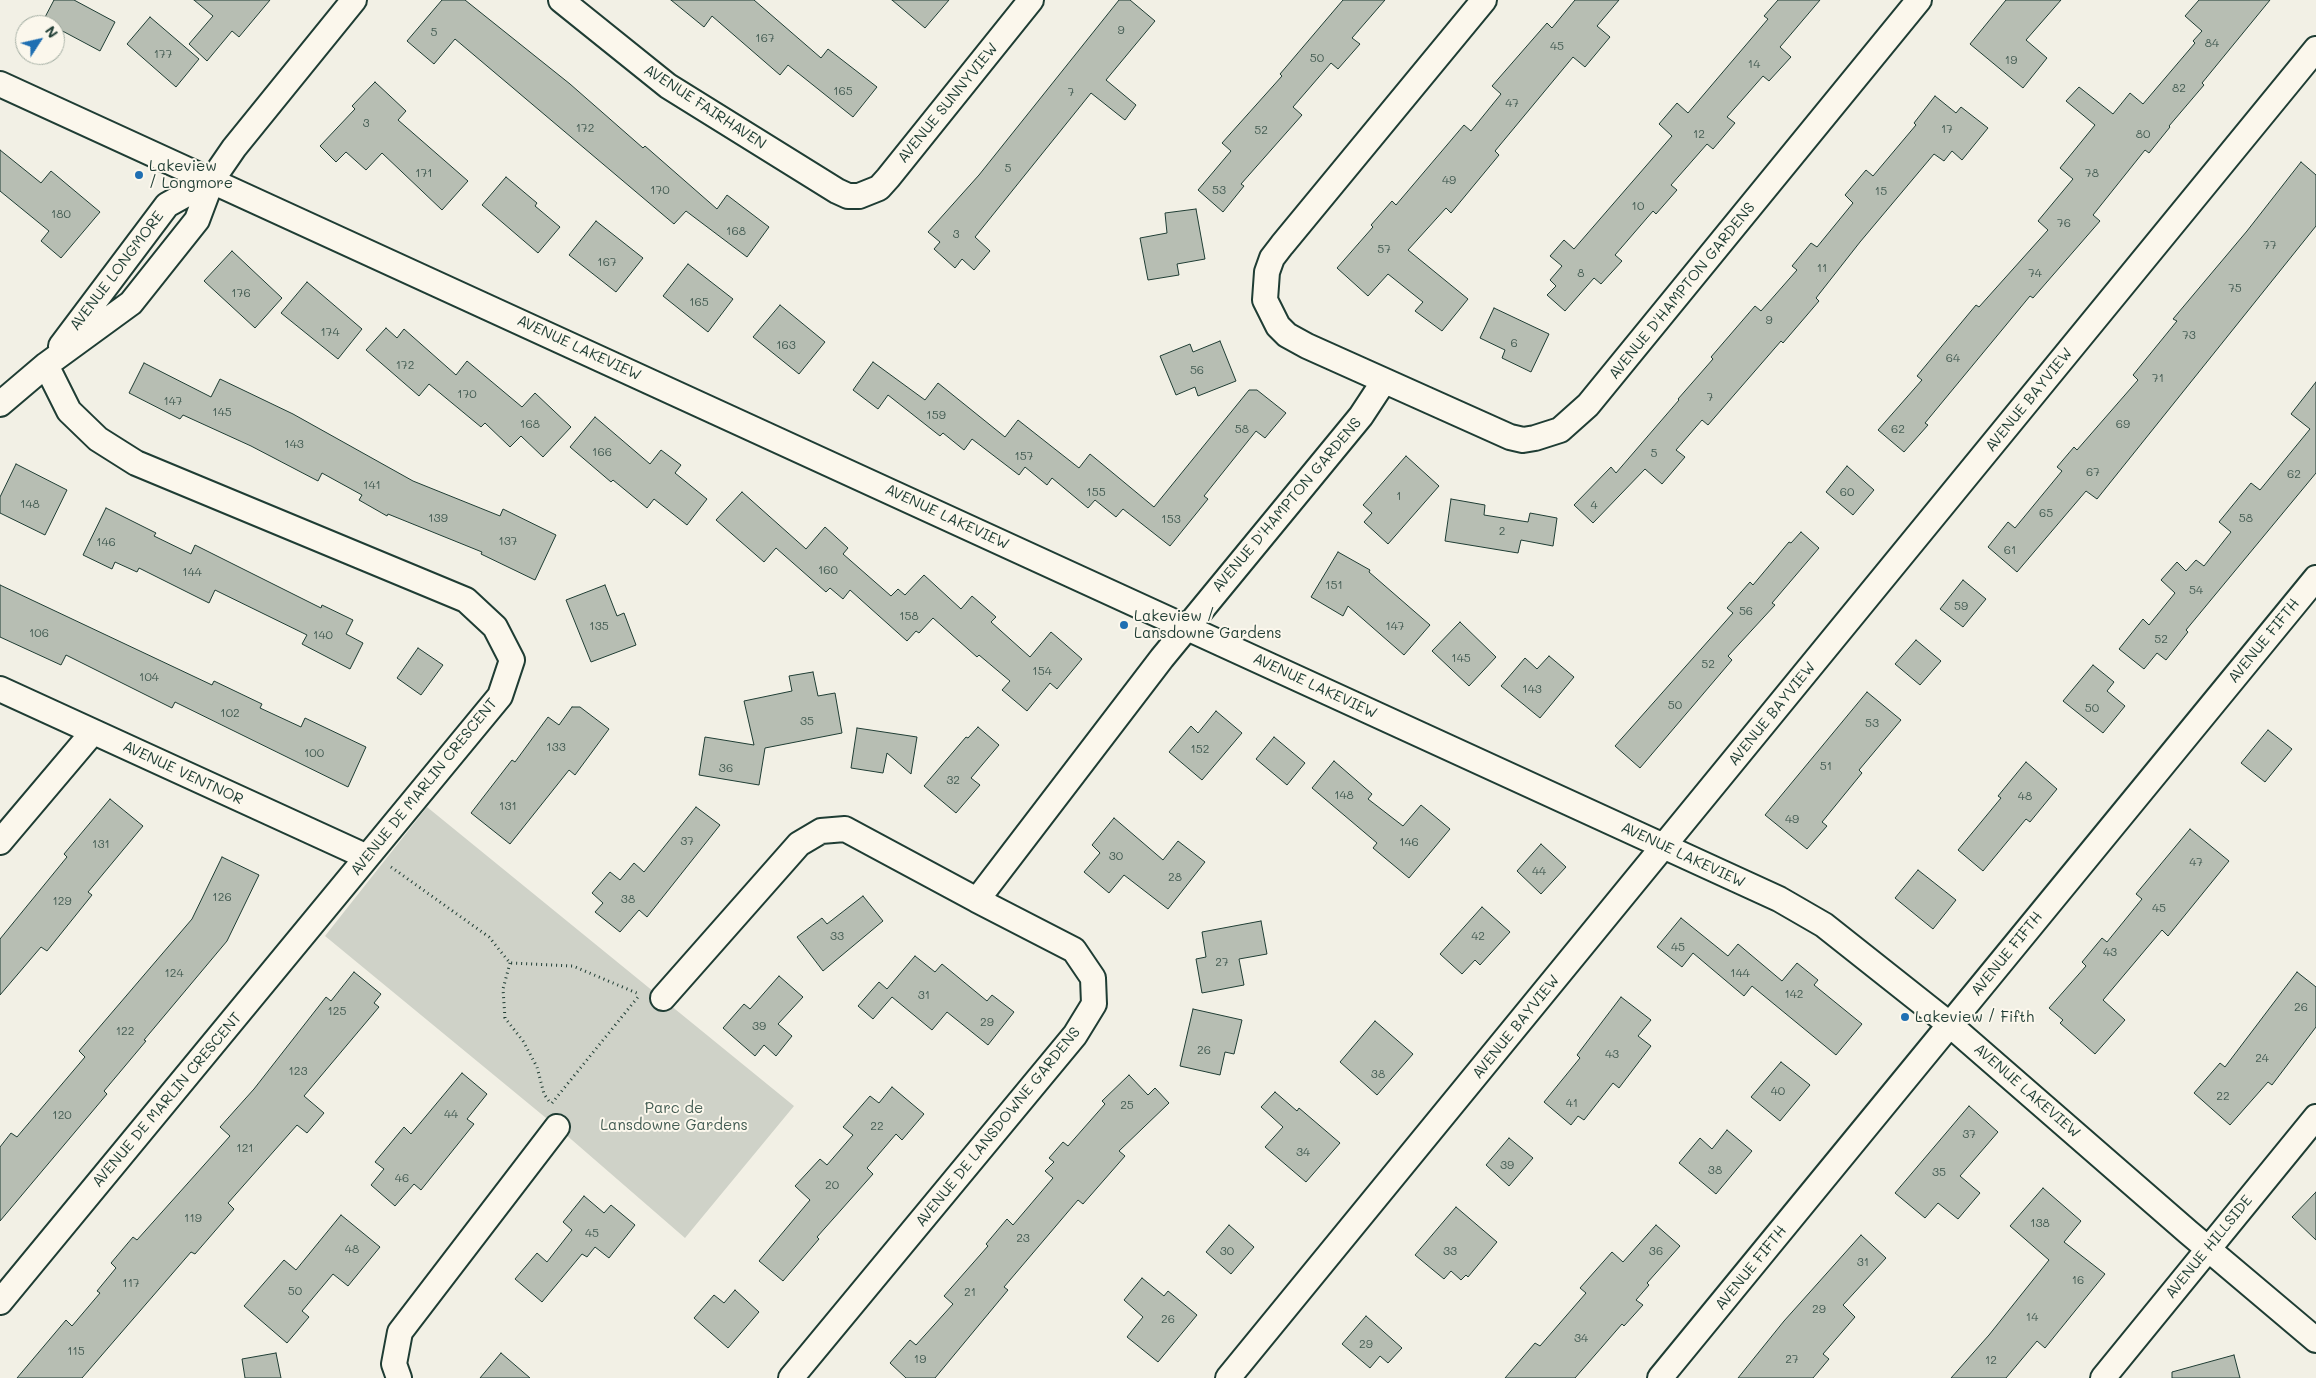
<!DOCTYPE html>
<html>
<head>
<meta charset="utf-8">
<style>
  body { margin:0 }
  #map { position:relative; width:2316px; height:1378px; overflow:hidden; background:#f2f0e5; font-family:Mali,sans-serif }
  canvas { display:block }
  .north { position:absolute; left:15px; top:15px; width:50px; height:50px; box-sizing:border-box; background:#fbf7ec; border:1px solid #a3ada2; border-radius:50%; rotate:55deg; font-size:14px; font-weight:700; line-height:20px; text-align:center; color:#1f3d34 }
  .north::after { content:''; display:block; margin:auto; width:18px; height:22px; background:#1f6fb2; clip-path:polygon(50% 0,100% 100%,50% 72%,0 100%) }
</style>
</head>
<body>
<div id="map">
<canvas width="2316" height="1378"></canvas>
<div class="north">N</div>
</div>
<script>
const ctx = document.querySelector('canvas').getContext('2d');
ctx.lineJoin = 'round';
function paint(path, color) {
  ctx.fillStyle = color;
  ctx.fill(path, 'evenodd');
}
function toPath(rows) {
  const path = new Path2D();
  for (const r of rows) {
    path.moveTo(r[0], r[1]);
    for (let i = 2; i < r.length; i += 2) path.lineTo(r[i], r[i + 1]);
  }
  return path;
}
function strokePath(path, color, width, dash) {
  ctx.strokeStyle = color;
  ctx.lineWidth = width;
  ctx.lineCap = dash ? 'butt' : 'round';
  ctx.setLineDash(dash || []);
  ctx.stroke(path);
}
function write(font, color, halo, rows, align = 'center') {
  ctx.font = font + ' Mali,sans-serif';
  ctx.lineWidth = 4;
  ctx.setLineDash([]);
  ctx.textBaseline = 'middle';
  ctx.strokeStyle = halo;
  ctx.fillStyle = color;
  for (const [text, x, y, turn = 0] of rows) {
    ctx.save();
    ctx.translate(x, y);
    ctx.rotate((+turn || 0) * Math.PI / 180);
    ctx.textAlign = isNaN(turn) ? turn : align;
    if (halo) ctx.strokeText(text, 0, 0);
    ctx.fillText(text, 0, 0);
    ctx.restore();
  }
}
paint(toPath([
  [427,807,794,1106,685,1238,557,1127,325,936]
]), '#cfd2c8');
const building = toPath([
  [54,0,74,0,115,22,100,51,55,27,55,25,43,21,54,0],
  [194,0,270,0,239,37,232,31,207,61,189,44,213,16,194,0],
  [442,0,465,0,570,84,643,148,645,146,717,209,727,195,769,227,747,257,686,211,674,224,455,39,434,64,407,41,442,0],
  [671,0,754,0,821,58,828,49,877,87,853,117,788,65,780,75,712,16,704,27,671,0],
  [892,0,949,0,925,28,892,0],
  [1119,0,1130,0,1155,21,1106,80,1136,105,1125,120,1091,93,975,237,990,251,974,270,962,259,955,268,934,249,940,242,928,232,979,175,1119,0],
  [1343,0,1385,0,1352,38,1360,44,1338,69,1331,63,1293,107,1302,115,1241,184,1244,186,1223,212,1198,190,1231,151,1222,143,1282,76,1280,74,1343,0],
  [1575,0,1619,0,1597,26,1610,37,1585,67,1573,57,1495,151,1499,155,1451,213,1446,208,1408,250,1468,299,1442,331,1415,311,1423,302,1388,274,1368,296,1337,268,1373,227,1371,225,1392,201,1396,205,1464,125,1471,131,1501,94,1492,86,1547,23,1552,28,1575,0],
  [1778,0,1820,0,1780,47,1791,57,1769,81,1763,76,1727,117,1735,123,1713,149,1707,144,1671,185,1677,190,1656,214,1653,211,1615,255,1622,261,1601,284,1594,278,1565,311,1547,295,1556,286,1550,280,1562,266,1550,256,1564,240,1574,249,1672,136,1659,124,1677,103,1688,113,1768,19,1764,16,1778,0],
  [2006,0,2061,0,2026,40,2047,58,2023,88,1970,44,2006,0],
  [2199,0,2270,0,2202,83,2204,85,2169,126,2170,127,2149,153,2145,150,2093,215,2100,221,2033,298,2030,296,1925,423,1928,425,1904,452,1878,430,1922,380,1917,376,1976,305,1979,307,2048,230,2038,221,2073,179,2060,168,2095,125,2066,101,2079,87,2113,114,2130,93,2143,104,2195,43,2193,41,2202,31,2185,16,2199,0],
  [150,17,199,59,176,87,127,44,150,17],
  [375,82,406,111,398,120,468,181,442,210,382,153,366,170,346,152,336,162,320,146,355,109,352,106,375,82],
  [1935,96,1956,113,1961,107,1988,128,1962,160,1952,151,1944,161,1934,154,1860,242,1816,298,1819,301,1783,343,1781,341,1708,425,1702,420,1676,450,1685,457,1662,484,1645,469,1593,523,1574,505,1611,467,1616,473,1679,400,1678,399,1713,359,1711,357,1755,306,1761,311,1797,270,1792,266,1811,243,1817,247,1853,203,1845,195,1866,170,1873,176,1916,125,1914,123,1935,96],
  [0,150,41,183,51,171,100,212,61,258,41,241,49,231,0,191,0,150],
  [2301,162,2316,175,2316,226,2097,499,2086,491,2017,572,1988,547,2008,522,2015,528,2062,471,2057,467,2074,447,2077,450,2138,380,2133,375,2177,321,2173,319,2247,231,2301,162],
  [506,177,537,203,535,206,560,227,538,253,482,205,506,177],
  [1196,209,1205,259,1177,264,1179,275,1148,280,1140,238,1167,233,1165,213,1196,209],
  [596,221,643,258,616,292,569,255,596,221],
  [232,251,282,298,255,328,204,281,232,251],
  [688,264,733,299,708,332,663,296,688,264],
  [307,282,362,329,338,359,281,313,307,282],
  [780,305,825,342,799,374,753,337,780,305],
  [1494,308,1549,334,1531,372,1502,358,1505,350,1480,338,1494,308],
  [386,328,397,338,404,329,456,375,467,361,522,407,535,393,571,427,543,457,521,436,510,447,485,423,481,427,429,384,419,396,366,350,386,328],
  [1220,341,1236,381,1198,396,1195,387,1176,395,1160,356,1190,344,1193,352,1220,341],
  [873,362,925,400,938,383,1005,437,1018,420,1079,468,1090,454,1154,507,1249,390,1257,390,1286,413,1265,438,1256,431,1204,496,1208,499,1170,546,1123,509,1116,517,1095,500,1088,508,1052,478,1047,485,1025,467,1019,475,972,439,964,450,943,433,940,436,888,395,878,409,853,390,873,362],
  [144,363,211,397,220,379,293,414,413,481,500,516,503,509,556,535,535,580,481,554,482,552,388,514,387,516,359,500,362,495,322,473,318,481,251,446,183,415,180,419,129,393,144,363],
  [2316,382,2316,473,2186,630,2188,632,2166,660,2157,653,2144,669,2119,649,2143,619,2149,625,2175,593,2161,580,2177,562,2186,571,2196,560,2204,566,2231,532,2219,522,2251,483,2260,490,2310,429,2291,414,2316,382],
  [595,417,650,464,661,450,681,465,675,473,707,499,687,525,654,499,647,508,613,480,611,482,570,447,595,417],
  [1406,456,1439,486,1388,544,1364,522,1372,513,1363,505,1406,456],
  [16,464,67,490,45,535,0,513,0,497,16,464],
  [1847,466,1874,490,1853,515,1826,492,1847,466],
  [742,492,806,549,825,527,848,548,843,554,891,596,898,589,905,595,924,575,961,609,972,596,996,617,991,622,1030,657,1051,632,1082,659,1057,689,1050,683,1027,711,1002,690,1010,681,979,655,977,657,933,618,919,633,916,631,907,641,850,590,843,599,830,588,826,592,776,548,764,562,716,520,742,492],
  [1451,499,1485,505,1484,515,1528,522,1530,513,1557,518,1553,546,1521,540,1518,553,1445,541,1451,499],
  [106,508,156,533,154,536,191,554,195,545,321,608,322,605,353,620,346,634,363,643,350,669,302,644,307,635,215,590,209,603,139,568,137,572,115,562,112,569,83,555,106,508],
  [1801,532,1819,548,1772,603,1775,605,1728,656,1732,660,1640,768,1615,746,1733,613,1727,608,1750,582,1753,585,1789,542,1791,543,1801,532],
  [1338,552,1370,570,1369,572,1430,625,1404,655,1348,606,1343,616,1311,597,1338,552],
  [1963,580,1986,599,1963,627,1940,609,1963,580],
  [0,585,212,685,214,681,262,704,260,708,301,727,305,718,366,747,348,787,175,702,172,708,66,655,61,665,0,637,0,585],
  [605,585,617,616,624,613,636,645,591,662,566,600,605,585],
  [1460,622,1496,657,1469,686,1432,651,1460,622],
  [1916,640,1941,661,1920,685,1895,664,1916,640],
  [418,648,443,665,421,695,397,678,418,648],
  [1549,656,1574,677,1540,718,1501,686,1525,658,1537,669,1549,656],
  [2093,665,2114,682,2107,691,2125,706,2103,733,2063,701,2093,665],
  [813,672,818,696,835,693,842,733,765,748,759,785,699,775,705,737,754,745,744,701,792,691,789,676,813,672],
  [1867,692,1901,720,1859,770,1862,773,1822,822,1827,826,1807,849,1765,815,1867,692],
  [572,707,580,707,609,729,575,775,569,770,510,844,471,813,512,760,515,762,548,717,559,725,572,707],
  [1216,711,1242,733,1202,780,1169,752,1191,726,1198,733,1216,711],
  [978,727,999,745,971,778,980,785,956,813,924,786,966,737,968,738,978,727],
  [857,728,917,737,911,774,887,753,883,773,851,768,857,728],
  [2268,730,2292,749,2265,782,2241,763,2268,730],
  [1274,737,1305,763,1287,785,1256,759,1274,737],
  [1334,761,1372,794,1368,799,1403,826,1421,805,1450,829,1409,878,1373,848,1377,843,1312,788,1334,761],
  [2026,762,2057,789,2030,822,2026,819,1983,871,1958,850,2001,798,1998,796,2026,762],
  [110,799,143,826,88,892,92,895,47,951,41,947,0,995,0,939,67,857,64,854,110,799],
  [696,807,720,825,647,917,639,910,620,932,595,912,603,903,592,893,610,872,620,880,634,863,644,872,696,807],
  [1114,818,1163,860,1178,841,1205,862,1168,909,1124,875,1109,893,1084,872,1100,853,1092,845,1114,818],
  [2190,829,2229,861,2168,936,2162,930,2103,1000,2125,1020,2095,1054,2060,1023,2063,1020,2049,1008,2086,966,2082,962,2102,938,2107,942,2142,899,2136,894,2190,829],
  [1541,844,1566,867,1541,894,1517,871,1541,844],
  [222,857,259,875,227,941,144,1040,146,1041,104,1091,107,1094,0,1221,0,1147,11,1133,17,1137,85,1057,79,1051,192,919,222,857],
  [1918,870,1956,900,1933,929,1895,898,1918,870],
  [863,896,883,921,823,971,797,937,822,918,827,924,863,896],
  [1482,907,1510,932,1480,965,1475,960,1462,974,1440,954,1482,907],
  [1681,918,1728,956,1738,944,1782,981,1797,963,1818,980,1814,985,1862,1024,1836,1055,1752,986,1744,996,1693,953,1682,967,1657,947,1681,918],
  [1261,921,1267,954,1239,959,1244,985,1202,993,1196,959,1206,957,1202,932,1261,921],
  [915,956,935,972,942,964,987,1001,992,995,1014,1012,988,1045,947,1012,932,1030,892,997,873,1019,858,1006,879,982,887,989,915,956],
  [354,972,381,994,374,1003,379,1007,304,1096,324,1113,307,1133,297,1125,228,1203,234,1209,195,1254,191,1252,82,1378,17,1378,66,1320,72,1326,100,1293,97,1291,116,1268,111,1263,133,1237,137,1240,230,1136,220,1127,254,1089,326,997,331,1001,354,972],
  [2297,972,2316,987,2316,1027,2272,1085,2268,1082,2230,1125,2194,1093,2220,1063,2225,1067,2297,972],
  [779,976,803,997,778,1024,792,1036,776,1056,764,1045,755,1056,723,1028,744,1004,750,1009,779,976],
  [1621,997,1651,1020,1638,1036,1651,1046,1619,1088,1613,1083,1584,1120,1578,1116,1571,1125,1544,1102,1580,1058,1577,1055,1621,997],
  [1193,1009,1242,1020,1234,1054,1225,1052,1220,1075,1180,1066,1193,1009],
  [1375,1021,1413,1054,1377,1095,1340,1062,1375,1021],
  [1781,1062,1810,1085,1780,1121,1751,1097,1781,1062],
  [462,1073,487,1094,467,1119,474,1124,421,1190,414,1184,395,1206,371,1185,384,1169,375,1162,404,1127,411,1134,462,1073],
  [1129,1075,1148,1095,1155,1088,1169,1103,1119,1151,1125,1156,1083,1204,1078,1200,1004,1287,1008,1290,935,1378,906,1378,890,1363,910,1340,916,1345,953,1304,944,1296,988,1246,986,1244,1007,1219,1013,1225,1053,1178,1045,1171,1054,1162,1049,1158,1063,1142,1068,1146,1105,1104,1102,1101,1129,1075],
  [892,1087,924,1114,902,1140,896,1134,867,1168,873,1174,817,1237,819,1239,783,1281,759,1261,810,1200,795,1186,820,1159,827,1165,853,1135,843,1127,870,1096,879,1103,892,1087],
  [1275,1092,1297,1111,1299,1108,1340,1143,1306,1182,1265,1147,1283,1127,1261,1107,1275,1092],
  [1969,1106,1998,1132,1960,1176,1980,1193,1958,1219,1938,1203,1925,1218,1895,1193,1969,1106],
  [1727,1130,1752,1151,1716,1194,1679,1163,1700,1138,1712,1149,1727,1130],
  [1509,1138,1533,1158,1509,1186,1486,1165,1509,1138],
  [2043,1188,2081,1221,2064,1242,2105,1274,2045,1348,2037,1341,2006,1378,1951,1378,1989,1335,2049,1260,2010,1226,2043,1188],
  [2316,1192,2316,1240,2292,1217,2316,1192],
  [584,1196,604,1213,611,1205,635,1225,609,1258,595,1247,587,1257,582,1254,542,1302,515,1279,537,1253,547,1262,572,1230,563,1222,584,1196],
  [1456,1207,1497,1242,1468,1277,1466,1275,1461,1280,1451,1271,1444,1279,1415,1255,1456,1207],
  [341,1215,380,1247,348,1286,333,1274,302,1311,309,1317,287,1343,244,1306,284,1260,296,1270,341,1215],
  [1229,1225,1254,1247,1231,1274,1206,1252,1229,1225],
  [1656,1225,1680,1246,1647,1283,1649,1285,1636,1300,1643,1305,1624,1326,1622,1324,1575,1378,1505,1378,1535,1343,1540,1346,1586,1293,1580,1288,1612,1252,1623,1262,1656,1225],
  [1861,1235,1886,1258,1843,1305,1855,1317,1823,1354,1829,1359,1813,1378,1738,1378,1784,1321,1861,1235],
  [1142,1278,1164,1296,1168,1291,1197,1315,1158,1362,1127,1337,1143,1317,1124,1300,1142,1278],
  [735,1290,759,1312,728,1348,694,1318,714,1295,724,1303,735,1290],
  [1366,1316,1402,1348,1388,1363,1380,1356,1370,1368,1342,1344,1366,1316],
  [276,1353,281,1378,245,1378,242,1359,276,1353],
  [501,1353,530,1378,480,1378,501,1353],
  [2234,1355,2240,1378,2172,1378,2172,1372,2234,1355]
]);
paint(building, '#b7beb3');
strokePath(building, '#1f3d34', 1);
const minor = toPath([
  [561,0,668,86,837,191,848,196,859,196,879,188,888,178,1031,0],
  [1484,0,1282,245,1272,258,1267,272,1265,300,1278,326,1287,335,1307,346,1510,437,1523,440,1535,438,1560,430,1588,405,1919,0],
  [0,84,1779,899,1824,925,1949,1024,2188,1232,2316,1340],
  [61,346,167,205,212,180],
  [0,404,46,365,131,303,197,220,212,180,234,148,354,0],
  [0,689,367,857],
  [0,842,93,732],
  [663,998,799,844,821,831,845,829,977,900],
  [0,1302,500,696,512,660,495,627,466,600,136,463,98,439,69,411,46,365],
  [399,1378,394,1364,400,1332,557,1127],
  [791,1378,1075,1035,1094,1004,1093,978,1074,950,977,900,1162,658,1361,416,1384,381],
  [1228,1378,2316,49],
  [1660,1378,2316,578],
  [2103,1378,2316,1117]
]);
strokePath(minor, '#1f3d34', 28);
strokePath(toPath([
  [391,867,489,937,510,963,573,966,639,994],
  [510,963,503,989,505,1018,523,1041,537,1067,544,1094,551,1104],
  [552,1103,638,997]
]), '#1f3d34', 3, [1, 4]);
strokePath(minor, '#fbf7ec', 24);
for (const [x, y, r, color] of [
  [139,175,5,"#1f6fb2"],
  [1124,625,5,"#1f6fb2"],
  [1905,1017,5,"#1f6fb2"]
]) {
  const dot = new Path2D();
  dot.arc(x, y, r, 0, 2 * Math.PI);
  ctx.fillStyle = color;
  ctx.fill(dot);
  strokePath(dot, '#fbf7ec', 2);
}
write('12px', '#455d54', null, [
  ["9",1121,30],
  ["5",434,32],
  ["167",765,38],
  ["84",2212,43],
  ["45",1557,46],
  ["177",163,54],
  ["50",1317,58],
  ["19",2011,60],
  ["14",1754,64],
  ["82",2179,88],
  ["165",843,91],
  ["7",1071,92],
  ["47",1512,103],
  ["3",366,123],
  ["172",585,128],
  ["17",1947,129],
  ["52",1261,130],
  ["12",1699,134],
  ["80",2143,134],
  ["5",1008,168],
  ["171",424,173],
  ["78",2092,173],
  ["49",1449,180],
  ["170",660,190],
  ["53",1219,190],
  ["15",1881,191],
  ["10",1638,206],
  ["180",61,214],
  ["76",2064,223],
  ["168",736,231],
  ["3",956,234],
  ["77",2270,245],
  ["57",1384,249],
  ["167",607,262],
  ["11",1822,268],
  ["8",1581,273],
  ["74",2035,273],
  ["75",2235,288],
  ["176",241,293],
  ["165",699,302],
  ["9",1769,320],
  ["174",330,332],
  ["73",2189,335],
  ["6",1514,343],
  ["163",786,345],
  ["64",1953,358],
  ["172",405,365],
  ["56",1197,370],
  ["71",2158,378],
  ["170",467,394],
  ["7",1710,397],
  ["147",173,401],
  ["145",222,412],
  ["159",936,415],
  ["168",530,424],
  ["69",2123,424],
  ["58",1242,429],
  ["62",1898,429],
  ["143",294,444],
  ["166",602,452],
  ["5",1654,453],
  ["157",1024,456],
  ["67",2093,472],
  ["62",2294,474],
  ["141",372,485],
  ["155",1096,492],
  ["60",1847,492],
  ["1",1399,496],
  ["148",30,504],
  ["4",1594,505],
  ["65",2046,513],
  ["139",438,518],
  ["58",2246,518],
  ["153",1171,519],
  ["2",1502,531],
  ["137",508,541],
  ["146",106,542],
  ["61",2010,550],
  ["160",828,570],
  ["144",192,572],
  ["151",1334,585],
  ["54",2196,590],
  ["59",1961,606],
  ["56",1746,611],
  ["158",909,616],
  ["135",599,626],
  ["147",1395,626],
  ["106",39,633],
  ["140",323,635],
  ["52",2161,639],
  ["145",1461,658],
  ["52",1708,664],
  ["154",1042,671],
  ["104",149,677],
  ["143",1532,689],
  ["50",1675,705],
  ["50",2092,708],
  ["102",230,713],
  ["35",807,721],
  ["53",1872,723],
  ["133",556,747],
  ["152",1200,749],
  ["100",314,753],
  ["51",1826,766],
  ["36",726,768],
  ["32",953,780],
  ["148",1344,795],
  ["48",2025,796],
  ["131",508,806],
  ["49",1792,819],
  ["37",687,841],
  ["146",1409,842],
  ["131",101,844],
  ["30",1116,856],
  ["47",2196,862],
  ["44",1539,871],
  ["28",1175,877],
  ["126",222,897],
  ["38",628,899],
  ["129",62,901],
  ["45",2159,908],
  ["33",837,936],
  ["42",1478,936],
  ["45",1678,947],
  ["43",2110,952],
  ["27",1222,962],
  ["124",174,973],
  ["144",1740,973],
  ["142",1794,994],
  ["31",924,995],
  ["26",2301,1007],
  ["125",337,1011],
  ["29",987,1022],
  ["39",759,1026],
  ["122",125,1031],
  ["26",1204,1050],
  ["43",1612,1054],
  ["24",2262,1058],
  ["123",298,1071],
  ["38",1378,1074],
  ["40",1778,1091],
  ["22",2223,1096],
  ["41",1572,1103],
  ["25",1127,1105],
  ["44",451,1114],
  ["120",62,1115],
  ["22",877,1126],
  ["37",1969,1134],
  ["121",245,1148],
  ["34",1303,1152],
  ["39",1507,1165],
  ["38",1715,1170],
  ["35",1939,1172],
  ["46",402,1178],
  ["20",832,1185],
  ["119",193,1218],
  ["138",2040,1223],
  ["45",592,1233],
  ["23",1023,1238],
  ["48",352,1249],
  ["30",1227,1251],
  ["33",1450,1251],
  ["36",1656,1251],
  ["31",1863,1262],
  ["16",2078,1280],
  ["117",131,1283],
  ["50",295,1291],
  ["21",970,1292],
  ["29",1819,1309],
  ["14",2032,1317],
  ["26",1168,1319],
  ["34",1581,1338],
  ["29",1366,1344],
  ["115",76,1351],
  ["19",920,1359],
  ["27",1792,1359],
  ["12",1991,1360]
]);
write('15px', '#1f3d34', '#fbf7ec', [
  ["AVENUE SUNNYVIEW",948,103,-51],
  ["AVENUE FAIRHAVEN",705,107,33],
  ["AVENUE LONGMORE",117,271,-53],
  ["AVENUE D'HAMPTON GARDENS",1682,291,-51],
  ["AVENUE LAKEVIEW",579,348,25],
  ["AVENUE BAYVIEW",2029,400,-51],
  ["AVENUE D'HAMPTON GARDENS",1287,505,-50],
  ["AVENUE LAKEVIEW",947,517,25],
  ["AVENUE FIFTH",2264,641,-51],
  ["AVENUE LAKEVIEW",1315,686,25],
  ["AVENUE BAYVIEW",1772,714,-51],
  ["AVENUE VENTNOR",183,773,25],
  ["AVENUE DE MARLIN CRESCENT",424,787,-51],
  ["AVENUE LAKEVIEW",1683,855,25],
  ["AVENUE FIFTH",2007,954,-51],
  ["AVENUE BAYVIEW",1516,1027,-51],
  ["AVENUE LAKEVIEW",2027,1091,41],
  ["AVENUE DE MARLIN CRESCENT",167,1100,-50],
  ["AVENUE DE LANSDOWNE GARDENS",998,1127,-51],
  ["AVENUE HILLSIDE",2209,1247,-51],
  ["AVENUE FIFTH",1751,1268,-51]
]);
write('15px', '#1f3d34', '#fbf7ec', [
  ["Lakeview",149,166],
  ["/ Longmore",149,183],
  ["Lakeview /",1134,616],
  ["Lansdowne Gardens",1134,633],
  ["Lakeview / Fifth",1915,1017]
], 'left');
write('15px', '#425b52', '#fbf7ec', [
  ["Parc de",674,1108],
  ["Lansdowne Gardens",674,1125]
]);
</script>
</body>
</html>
